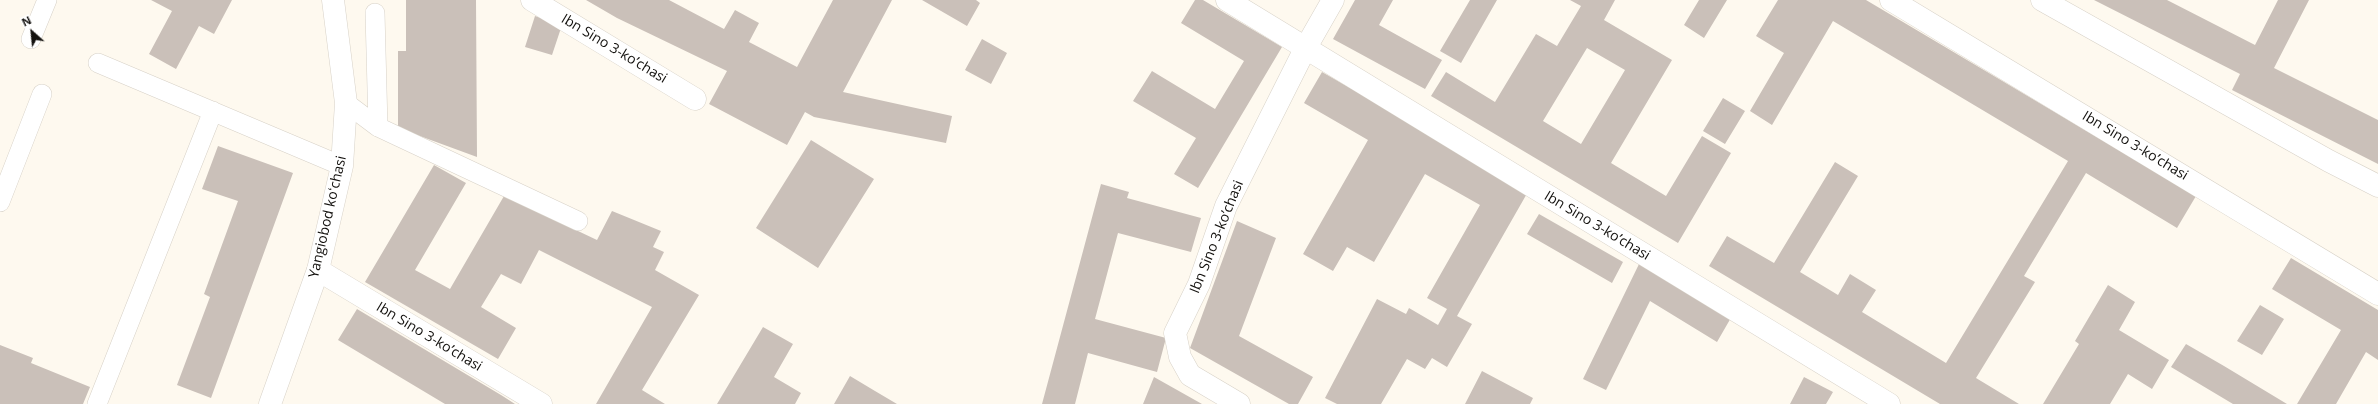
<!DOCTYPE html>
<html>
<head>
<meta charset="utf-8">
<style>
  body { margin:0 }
  #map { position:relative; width:2378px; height:404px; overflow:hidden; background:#fef9ef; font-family:"Open Sans",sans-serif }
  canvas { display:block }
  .north { position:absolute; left:12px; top:12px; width:40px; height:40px; -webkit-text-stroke:3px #fff; paint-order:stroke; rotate:333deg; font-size:11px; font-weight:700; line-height:16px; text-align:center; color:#13110e }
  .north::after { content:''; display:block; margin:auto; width:14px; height:18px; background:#13110e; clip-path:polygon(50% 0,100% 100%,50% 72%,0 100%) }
</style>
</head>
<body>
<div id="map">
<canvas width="2378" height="404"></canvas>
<div class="north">N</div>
</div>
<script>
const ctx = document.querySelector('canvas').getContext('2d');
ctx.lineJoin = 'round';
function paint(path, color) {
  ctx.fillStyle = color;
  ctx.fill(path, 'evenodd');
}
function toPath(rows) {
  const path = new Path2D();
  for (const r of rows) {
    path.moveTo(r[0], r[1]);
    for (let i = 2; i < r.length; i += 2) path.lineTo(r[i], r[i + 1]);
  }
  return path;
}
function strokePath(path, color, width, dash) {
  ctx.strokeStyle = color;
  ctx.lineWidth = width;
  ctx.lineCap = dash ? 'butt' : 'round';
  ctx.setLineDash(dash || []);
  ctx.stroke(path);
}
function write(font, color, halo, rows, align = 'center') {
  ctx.font = font + ' "Open Sans",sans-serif';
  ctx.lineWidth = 3;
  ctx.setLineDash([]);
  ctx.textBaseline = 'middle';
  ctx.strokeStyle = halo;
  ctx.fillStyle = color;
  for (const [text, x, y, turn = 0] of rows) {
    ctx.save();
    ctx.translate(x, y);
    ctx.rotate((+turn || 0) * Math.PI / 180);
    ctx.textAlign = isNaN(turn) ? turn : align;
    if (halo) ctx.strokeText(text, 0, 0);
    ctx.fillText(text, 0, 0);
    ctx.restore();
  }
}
paint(toPath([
  [151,0,232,0,214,34,199,26,176,69,149,54,172,11],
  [406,0,476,0,477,157,398,128,398,51,406,51],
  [586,0,669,0,724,29,735,10,759,23,749,42,797,67,833,0,892,0,843,92,952,116,946,143,814,117,805,112,787,145,709,104,727,71,617,18],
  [922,0,976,0,980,3,967,26],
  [1195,0,1203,0,1282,47,1198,188,1174,174,1196,138,1133,101,1152,71,1215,109,1244,61,1181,23],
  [1355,0,1393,0,1379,25,1442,60,1425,89,1333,39],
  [1470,0,1497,0,1461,63,1440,51],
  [1570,0,1615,0,1604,20,1672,60,1611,163,1666,196,1702,136,1731,153,1678,243,1431,96,1446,72,1495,102,1536,34,1557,46,1581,6],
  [1587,48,1625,70,1581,144,1543,121],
  [1699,0,1727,0,1704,38,1684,25],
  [1778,0,1866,0,2196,196,2177,228,2086,173,2024,276,2035,282,1976,378,2019,404,1940,404,1709,266,1727,236,1774,263,1835,162,1858,176,1800,272,1838,295,1850,274,1876,290,1862,312,1946,363,2068,161,1833,21,1772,125,1750,111,1784,53,1756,36],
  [2094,0,2167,0,2255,45,2278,0,2309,0,2274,68,2378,120,2378,164,2232,90,2240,74],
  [535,16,562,25,552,55,525,47],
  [982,39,1007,53,991,84,965,70],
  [1322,72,1529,190,1457,316,1472,324,1447,367,1432,358,1425,369,1407,359,1381,404,1337,404,1325,398,1377,299,1406,314,1409,308,1438,325,1447,309,1427,298,1480,205,1425,174,1374,262,1347,247,1333,271,1303,254,1368,140,1304,103],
  [1723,98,1745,111,1725,144,1703,131],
  [811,140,874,179,818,268,756,228],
  [218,146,293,173,211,398,177,385,210,297,204,294,238,201,202,189],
  [434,165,466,183,415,270,450,289,504,196,597,240,612,211,661,231,653,247,664,252,655,270,699,295,642,390,665,404,596,404,652,307,539,250,521,284,501,274,481,307,516,328,498,359,365,282],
  [1101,184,1129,192,1127,198,1201,218,1191,252,1118,233,1095,319,1166,338,1157,372,1088,353,1075,404,1042,404],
  [1539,214,1623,262,1612,283,1527,234],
  [1237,221,1276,238,1239,336,1313,377,1298,404,1289,404,1190,348],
  [2291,258,2378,310,2378,360,2366,352,2336,404,2297,404,2341,330,2272,289],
  [1640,262,1732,316,1717,342,1650,301,1606,390,1583,379],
  [2108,285,2135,302,2119,330,2169,360,2152,389,2128,374,2110,404,2043,404,2079,344,2075,341],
  [2260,305,2284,319,2262,355,2237,341],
  [357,309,501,395,515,404,445,404,338,340],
  [763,327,793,344,774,377,801,393,795,404,717,404],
  [2186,344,2224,366,2287,404,2233,404,2171,367],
  [0,345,33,358,31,363,90,387,83,404,0,404],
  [1482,371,1533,398,1530,404,1465,404],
  [850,376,875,391,897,404,834,404],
  [1154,377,1202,404,1143,404],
  [1804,377,1833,392,1826,404,1790,404]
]), '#cac0b9');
const service = toPath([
  [375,13,378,127],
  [31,39,47,0],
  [98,63,342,166],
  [346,103,378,127,578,221],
  [0,202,42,94],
  [97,404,213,111]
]);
const minor = toPath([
  [532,0,695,99],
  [1227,0,1889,404],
  [1891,0,2378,294],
  [2042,0,2329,161,2378,186],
  [318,270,541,404],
  [1239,404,1190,375,1180,357,1175,333,1199,284,1226,206,1305,49,1333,0]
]);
const tertiary = toPath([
  [270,404,318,270,342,166,346,103,333,0]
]);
strokePath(service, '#d7d1c7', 20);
strokePath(minor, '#d7d1c7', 23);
strokePath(tertiary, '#d7d1c7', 23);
strokePath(service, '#fff', 19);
strokePath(minor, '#fff', 22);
strokePath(tertiary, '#fff', 22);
write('14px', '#13110e', '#fff', [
  ["Ibn Sino 3-koʼchasi",614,49,31],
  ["Ibn Sino 3-koʼchasi",2135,146,31],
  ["Yangiobod koʻchasi",328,217,-77],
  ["Ibn Sino 3-koʼchasi",1597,226,31],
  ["Ibn Sino 3-koʼchasi",1217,237,-68],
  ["Ibn Sino 3-koʼchasi",429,337,31]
]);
</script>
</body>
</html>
